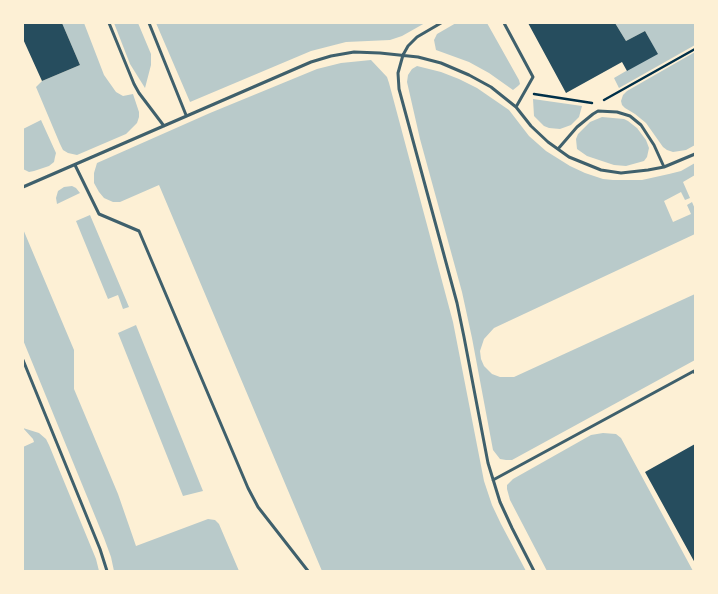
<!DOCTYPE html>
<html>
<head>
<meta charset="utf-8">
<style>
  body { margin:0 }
  #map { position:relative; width:718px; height:594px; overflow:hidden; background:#fdf0d5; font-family:Arial,sans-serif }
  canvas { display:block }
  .frame { position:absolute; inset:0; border:24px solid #fdf0d5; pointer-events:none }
</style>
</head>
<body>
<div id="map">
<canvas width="718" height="594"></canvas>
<div class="frame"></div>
</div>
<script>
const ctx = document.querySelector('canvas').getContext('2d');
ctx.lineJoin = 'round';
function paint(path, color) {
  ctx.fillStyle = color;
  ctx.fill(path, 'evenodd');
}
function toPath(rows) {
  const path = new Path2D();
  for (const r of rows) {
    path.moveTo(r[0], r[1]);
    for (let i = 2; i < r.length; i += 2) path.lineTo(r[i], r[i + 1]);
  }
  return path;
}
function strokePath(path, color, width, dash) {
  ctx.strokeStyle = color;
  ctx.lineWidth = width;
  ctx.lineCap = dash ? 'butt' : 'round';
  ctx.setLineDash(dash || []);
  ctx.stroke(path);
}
paint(toPath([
  [62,23,84,23,104,75,116,92,123,96,133,94,139,112,139,117,137,123,126,134,77,155,68,153,63,150,60,144,36,87,42,81,80,65],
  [114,23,138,23,151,54,151,65,145,88,130,64],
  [156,23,425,23,402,36,390,40,346,42,311,51,190,102],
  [456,23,487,23,519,80,520,84,518,86,513,90,489,73,469,62,436,50,434,40,437,34],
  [615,23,695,23,695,45,619,88,614,78,657,53,645,31,626,41],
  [695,52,695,145,686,150,673,152,667,150,663,147,646,123,635,114,625,108,622,105,621,101,623,95,627,91],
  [371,60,387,77,389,83,453,322,484,481,492,505,501,524,526,571,322,571,159,185,120,202,113,202,104,198,99,192,94,183,94,173,97,163,210,113,317,69,341,63],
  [417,66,441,72,459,79,477,88,509,110,529,136,546,151,570,166,585,173,603,179,613,180,642,180,669,174,681,171,695,163,695,175,683,182,690,198,685,200,681,192,664,201,673,222,691,214,687,205,692,202,695,209,695,234,494,328,484,339,480,351,481,359,484,366,492,374,500,377,514,377,695,294,695,360,512,460,506,460,500,459,493,450,472,338,462,292,420,139,407,82,408,75,412,69],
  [533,99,582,106,579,117,571,125,560,129,549,128,544,126,534,116],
  [602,117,624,119,628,121,637,128,646,140,649,148,647,157,644,161,626,166,614,165,587,156,577,149,576,139,578,134,590,122],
  [41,120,56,153,55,157,54,162,49,166,34,171,29,172,23,169,23,129],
  [72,186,76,188,80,193,57,204,56,198,58,191,64,187],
  [90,215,129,307,123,309,118,295,108,299,76,221],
  [23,229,74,350,74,389,118,494,136,546,208,519,215,520,219,524,239,571,114,571,111,557,104,538,23,340],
  [136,325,203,491,183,496,118,333],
  [23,428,39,433,46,439,49,445,96,559,99,571,23,571,23,447,34,442,33,439],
  [603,433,616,434,621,438,693,571,547,571,510,500,507,489,507,485,513,479,591,435]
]), '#b9caca');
paint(toPath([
  [23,23,62,23,80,65,42,81,23,39],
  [528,23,615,23,626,41,645,31,658,54,627,71,622,62,566,93],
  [695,444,695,563,645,472]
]), '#264d5e');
strokePath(toPath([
  [534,94,592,103],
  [604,100,695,49]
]), '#003049', 2.5);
strokePath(toPath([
  [109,23,134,84,139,93,164,126],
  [149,23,186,115],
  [441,23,417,37,408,46,403,55,398,73,399,89,457,303,464,337,488,463,500,502,512,528,534,571],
  [504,23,533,77,516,107],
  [558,149,577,127,593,114,598,111,617,112,630,116,641,125,654,145,664,167],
  [75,165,99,214,139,231,248,488,258,507,308,571],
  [23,187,311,62,331,56,354,52,380,53,418,57,441,63,469,75,491,87,516,107,531,126,548,142,569,157,601,170,621,173,648,170,664,167,695,154],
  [23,360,100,549,107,571],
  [493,480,694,371,695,373]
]), '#3f606c', 3);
</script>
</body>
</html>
